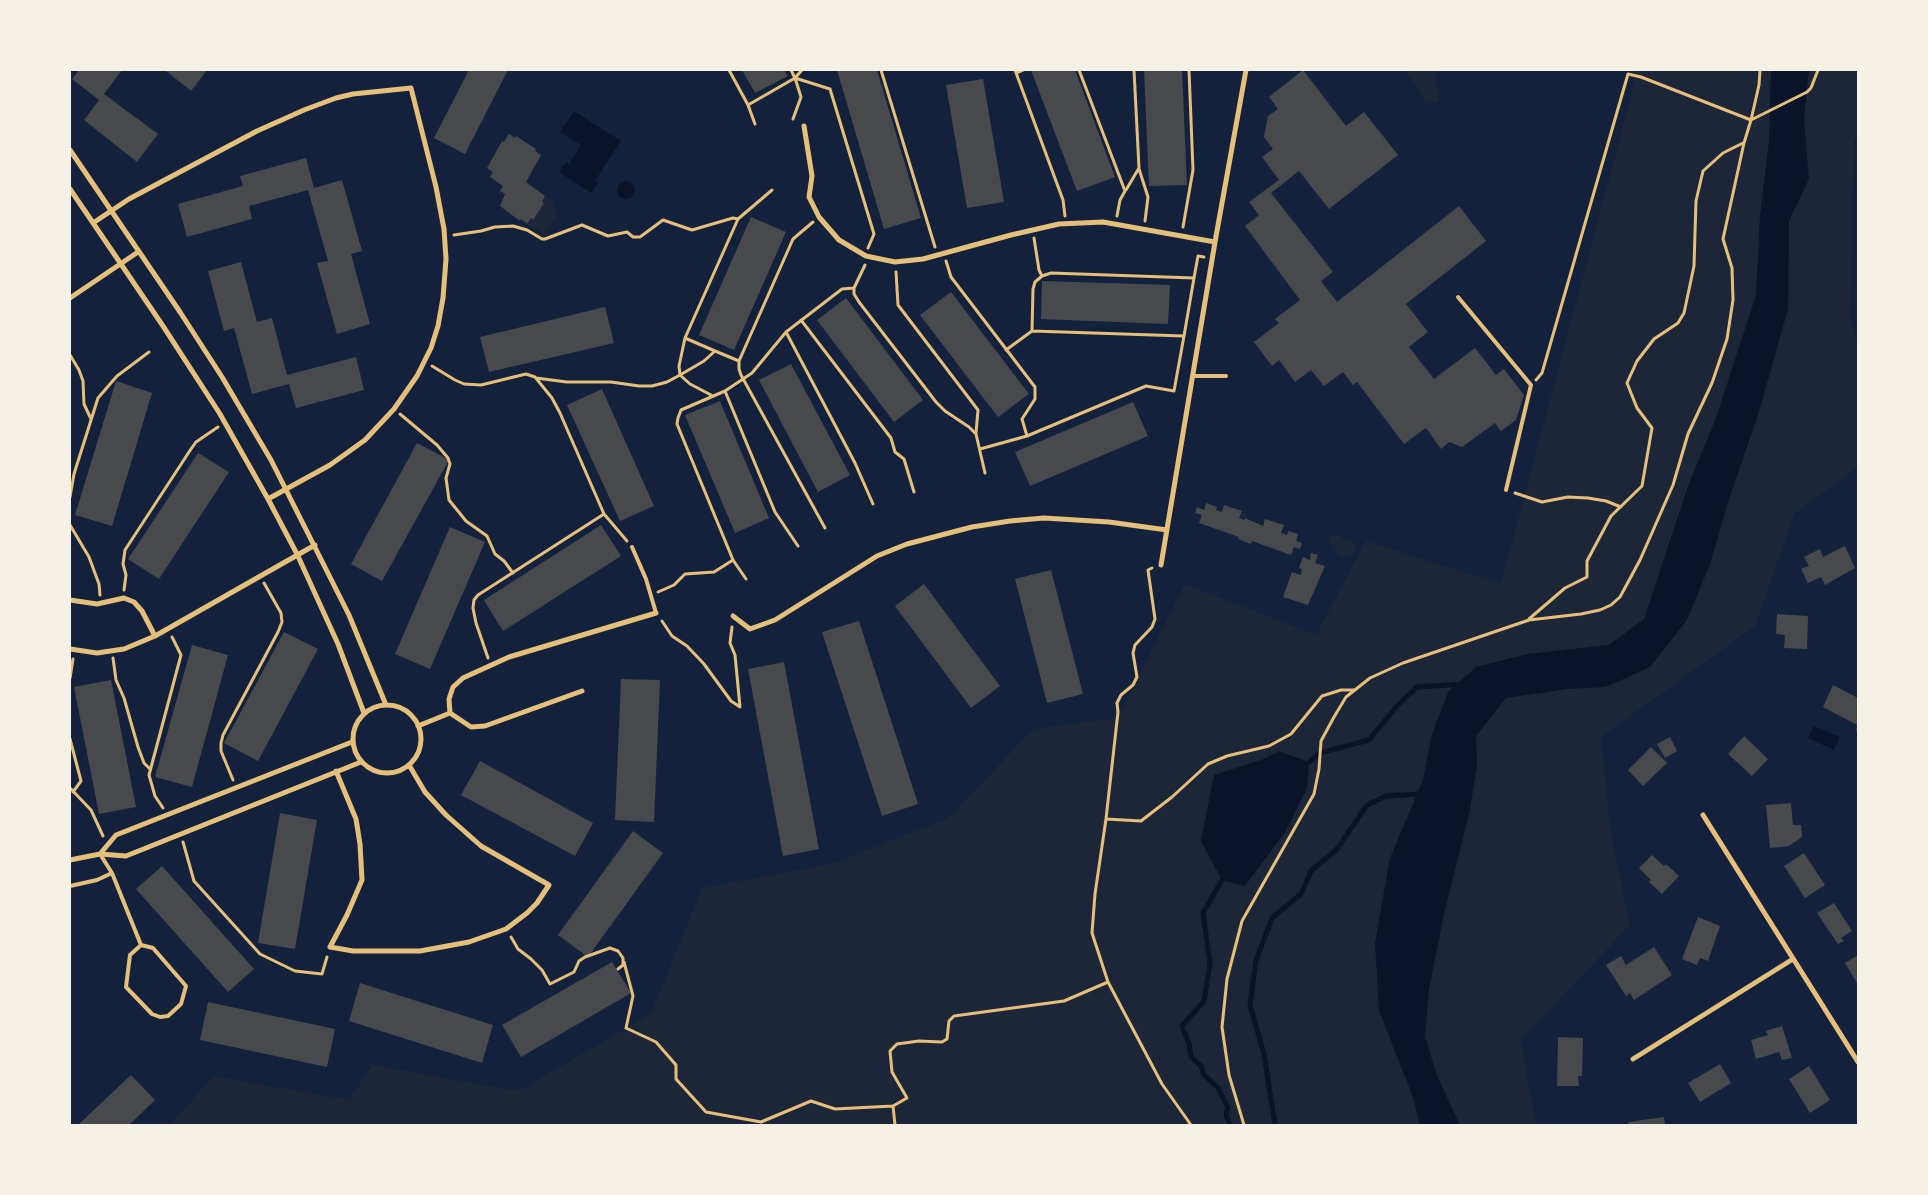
<!DOCTYPE html>
<html>
<head>
<meta charset="utf-8">
<style>
  body { margin:0 }
  #map { position:relative; width:1928px; height:1195px; overflow:hidden; background:#14213d; font-family:Georgia,serif }
  canvas { display:block }
  .frame { position:absolute; inset:0; border:71px solid #f6f1e7; pointer-events:none }
</style>
</head>
<body>
<div id="map">
<canvas width="1928" height="1195"></canvas>
<div class="frame"></div>
</div>
<script>
const ctx = document.querySelector('canvas').getContext('2d');
ctx.lineJoin = 'round';
function paint(path, color) {
  ctx.fillStyle = color;
  ctx.fill(path, 'evenodd');
}
function toPath(rows) {
  const path = new Path2D();
  for (const r of rows) {
    if (r.length === 3) {
      path.moveTo(r[0] + r[2], r[1]);
      path.arc(r[0], r[1], r[2], 0, 2 * Math.PI);
      continue;
    }
    path.moveTo(r[0], r[1]);
    for (let i = 2; i < r.length; i += 2) path.lineTo(r[i], r[i + 1]);
  }
  return path;
}
function strokePath(path, color, width, dash) {
  ctx.strokeStyle = color;
  ctx.lineWidth = width;
  ctx.lineCap = dash ? 'butt' : 'round';
  ctx.setLineDash(dash || []);
  ctx.stroke(path);
}
paint(toPath([
  [1405,70,1435,70,1439,101,1427,104],
  [1638,70,1858,70,1858,136,1854,140,1850,318,1858,349,1858,467,1794,514,1755,626,1601,737,1611,834,1630,925,1521,1040,1536,1125,170,1125,213,1076,349,1100,372,1065,518,1091,651,1014,702,888,831,864,949,818,1033,729,1118,718,1185,584,1316,635,1366,541,1501,584],
  [545,196,553,202,557,217,544,234,527,224,531,218,532,219,544,203,542,202],
  [1332,534,1341,536,1343,540,1349,539,1353,541,1356,549,1351,556,1342,557,1336,554,1335,546,1330,544,1329,540]
]), '#1d2539');
paint(toPath([
  [1771,70,1809,70,1804,119,1809,179,1789,221,1788,309,1758,415,1730,496,1710,564,1687,620,1650,667,1606,687,1567,689,1506,698,1476,736,1477,766,1469,814,1444,914,1429,989,1425,1036,1437,1076,1460,1125,1420,1125,1413,1097,1379,1011,1375,943,1390,858,1423,780,1432,734,1448,692,1476,667,1528,654,1609,645,1644,619,1688,486,1716,418,1756,295,1760,216,1769,141],
  [574,111,621,141,595,181,598,183,591,193,559,172,566,162,569,164,581,145,560,132],
  [626,190,9],
  [1814,726,1840,737,1834,750,1808,738],
  [1279,751,1309,762,1307,788,1286,831,1245,886,1222,880,1201,841,1214,775,1261,760]
]), '#0b132b');
strokePath(toPath([
  [1309,762,1320,753,1369,740,1397,706,1417,687,1464,684],
  [1222,880,1203,913,1210,963,1204,1001,1182,1026,1189,1044,1191,1057,1201,1066,1204,1075,1218,1088,1228,1107,1226,1115,1230,1125],
  [1275,1125,1264,1054,1250,1005,1256,960,1272,918,1301,894,1311,871,1337,849,1367,805,1386,796,1417,794,1423,791]
]), '#0b132b', 5);
paint(toPath([
  [79,70,122,70,104,94,158,134,137,162,84,120,99,100,72,79],
  [165,70,207,70,191,91],
  [469,70,508,70,465,154,434,138],
  [742,70,784,70,788,76,755,93],
  [837,70,877,70,921,218,884,229],
  [1031,70,1075,70,1115,177,1077,191],
  [1144,70,1182,70,1187,185,1149,186],
  [1303,70,1346,126,1364,112,1398,155,1329,209,1299,171,1271,193,1333,272,1321,281,1337,302,1459,206,1486,241,1406,304,1428,332,1409,347,1434,379,1475,348,1496,375,1504,369,1524,395,1516,420,1501,431,1495,423,1462,447,1449,442,1441,449,1426,428,1404,444,1357,382,1353,385,1343,372,1324,386,1311,370,1295,382,1279,360,1272,366,1254,342,1279,323,1275,319,1300,300,1245,226,1259,215,1249,202,1279,180,1262,157,1273,149,1264,137,1268,116,1278,109,1269,97],
  [983,79,1004,202,967,208,946,85],
  [509,134,515,138,516,136,536,149,535,151,541,155,526,182,545,196,542,202,544,203,533,220,531,218,527,224,521,219,520,221,500,206,505,194,500,191,503,186,490,177,493,172,487,168,502,141,504,142],
  [306,158,314,188,342,180,362,251,351,254,370,324,337,334,317,263,328,261,308,190,249,206,252,219,187,237,178,204,243,186,240,176],
  [751,217,786,232,734,350,699,335],
  [241,262,257,322,272,318,287,375,356,357,364,390,296,408,289,384,252,394,234,328,224,331,208,271],
  [1042,281,1170,285,1168,324,1041,319],
  [951,292,1029,394,998,417,920,315],
  [846,298,923,400,894,422,817,320],
  [605,307,614,343,489,372,480,337],
  [791,364,850,475,818,492,759,380],
  [116,381,152,393,112,526,75,515],
  [602,389,654,506,620,521,567,405],
  [720,401,769,518,735,533,685,415],
  [1133,402,1148,436,1030,486,1015,452],
  [417,443,449,460,382,581,351,564],
  [198,453,229,472,159,579,128,559],
  [1206,503,1217,507,1216,510,1222,512,1224,505,1242,511,1239,518,1245,520,1245,518,1263,526,1265,519,1284,525,1281,533,1287,535,1288,531,1298,534,1296,541,1302,543,1300,549,1294,547,1291,555,1252,541,1251,544,1238,539,1239,537,1199,523,1202,515,1195,513,1197,507,1204,510],
  [601,525,621,556,503,631,484,600],
  [450,527,485,542,430,669,395,654],
  [1845,546,1855,568,1825,585,1821,577,1808,583,1801,569,1809,566,1804,557,1820,549,1823,557],
  [1311,553,1318,555,1315,563,1325,566,1308,605,1283,597,1292,572,1301,575,1302,569,1299,568,1303,557,1310,560],
  [1051,570,1083,694,1047,703,1015,579],
  [924,584,1000,686,971,708,895,606],
  [1777,614,1808,616,1807,649,1784,648,1785,635,1776,634],
  [859,621,918,804,882,816,822,632],
  [284,632,318,649,258,761,224,743],
  [192,645,228,655,192,787,155,777],
  [784,662,819,849,783,856,748,669],
  [621,679,660,680,654,822,615,820],
  [111,680,136,807,99,814,74,687],
  [1833,685,1858,698,1858,732,1856,731,1857,725,1823,707],
  [1744,736,1768,759,1752,776,1728,754],
  [1670,737,1677,751,1665,758,1657,744],
  [1651,747,1667,763,1643,786,1628,770],
  [480,761,593,823,575,856,461,795],
  [1791,803,1793,825,1801,825,1802,837,1789,846,1770,848,1766,805],
  [280,813,317,820,295,949,258,943],
  [633,831,663,853,588,957,558,935],
  [1804,853,1825,885,1805,898,1784,866],
  [1652,855,1664,866,1666,864,1679,876,1662,894,1649,882,1651,880,1639,868],
  [162,866,254,969,228,992,136,889],
  [1834,903,1852,931,1841,938,1844,941,1838,944,1817,913],
  [1698,917,1720,926,1708,961,1700,958,1697,965,1682,959],
  [1654,947,1672,975,1634,1000,1630,993,1626,996,1606,965,1621,956,1626,965],
  [1858,955,1858,985,1845,963],
  [612,962,631,993,521,1057,502,1025],
  [360,983,493,1025,482,1063,349,1021],
  [208,1002,335,1029,327,1067,200,1040],
  [1782,1026,1792,1058,1782,1060,1779,1052,1756,1059,1751,1040,1768,1035,1766,1031],
  [1558,1037,1583,1038,1582,1076,1578,1076,1579,1086,1557,1086],
  [1720,1064,1731,1083,1700,1102,1688,1083],
  [1809,1066,1830,1100,1810,1113,1789,1079],
  [131,1075,155,1100,129,1125,78,1125],
  [1664,1117,1665,1125,1629,1125,1628,1122]
]), '#48494c');
strokePath(toPath([
  [729,70,748,105,755,124],
  [791,70,795,78,830,89,874,234,868,248],
  [881,70,935,247],
  [1015,70,1063,200,1065,216],
  [1079,70,1125,191,1120,200,1117,216],
  [1016,73,1023,70],
  [748,105,795,78],
  [793,119,801,97,795,78,802,70],
  [1139,169,1148,197,1145,221],
  [1126,190,1139,168,1134,70],
  [1183,227,1193,170,1189,70],
  [454,235,481,231,495,227,513,226,527,230,542,239,545,239,582,225,608,236,627,232,633,237,640,237,663,220,692,230,733,218,738,219,772,190],
  [1034,238,1039,270,1042,276],
  [946,261,951,277,1035,387,1035,399,1022,419,1027,436],
  [896,272,898,305,978,410,976,433],
  [854,288,854,294,859,302,936,402,945,411,969,427,976,434,985,473],
  [801,320,891,438,895,452,904,459,914,492],
  [786,332,855,463,873,504],
  [1184,336,1194,278],
  [685,338,715,351],
  [1006,350,1032,331,1033,289,1035,282,1042,276,1051,273,1194,278,1198,256,1204,257],
  [70,355,79,370,83,381,84,404,91,419],
  [739,361,793,239,813,222],
  [432,366,455,380,464,384,481,385,526,374,535,377,552,398,560,413,604,514],
  [536,378,567,382,611,382,639,386,652,386,667,382,680,375,704,361,715,351,739,361,739,369,741,375,825,528],
  [1536,380,1542,373,1628,74,1641,77,1751,120,1759,85,1760,70],
  [725,391,775,512,798,546],
  [713,396,690,384,680,375,679,366,685,338,738,219],
  [400,414,437,445,448,458,450,464,446,478,449,500,466,521,487,536,495,554,504,561,513,573],
  [980,449,1027,436,1146,386,1174,391,1184,336,1032,331],
  [1515,493,1542,502,1568,497,1588,498,1606,501,1621,507],
  [70,497,74,474,98,398,117,376,149,352],
  [70,525,89,557,99,584,100,595],
  [1152,568,1148,570,1155,619,1152,627,1135,645,1133,653,1137,677,1133,685,1121,695,1117,703,1118,712,1106,819,1095,894,1092,933,1108,982,1162,1084,1191,1125],
  [746,579,733,560,677,424,678,418,681,410,725,391,752,373,786,332,842,289,854,288,865,265],
  [124,590,126,575,123,564,125,550,191,449,196,442,218,427],
  [658,592,674,585,685,574,714,572,733,560],
  [1529,619,1565,588,1587,577,1587,561,1611,516,1642,486,1652,428,1637,408,1627,383,1637,361,1654,339,1678,323,1684,313,1694,266,1696,201,1703,171,1723,153,1743,143],
  [662,621,672,636,687,646,704,664,731,701,740,707,735,655,730,643,732,627],
  [113,658,116,680,124,698,138,747,144,763,150,769],
  [488,658,476,623,473,608,474,600,478,595,604,514,627,541],
  [70,678,73,659],
  [70,739,81,781,73,792],
  [233,780,221,751,221,743,223,735,278,632,282,622,281,613,264,583],
  [70,788,91,810,103,836],
  [163,808,155,796,149,775,181,655,172,637],
  [1106,819,1141,821,1172,797,1208,764,1227,756,1269,746,1291,734,1322,696,1341,690,1354,690],
  [183,842,194,881,260,954,295,971,322,974,327,957],
  [511,937,518,949,531,959,542,970,550,984,574,972,579,961,585,957,610,948,618,951,623,958,623,965,618,969],
  [624,962,633,996,626,1028,656,1042,676,1065,676,1079,706,1112,761,1122,811,1101,835,1109,893,1106],
  [895,1125,893,1106,907,1098,892,1072,890,1051,897,1044,919,1041,942,1042,947,1039,949,1021,954,1016,1064,1001,1108,982],
  [1244,1125,1229,1075,1222,1027,1227,979,1242,921,1314,794,1319,769,1321,741,1334,717,1346,697,1370,678,1403,663,1529,620,1581,614,1600,610,1611,605,1620,597,1640,560,1673,485,1688,434,1712,383,1727,339,1733,300,1732,268,1723,239,1744,143,1751,120,1807,92,1811,88,1818,70]
]), '#e5c07b', 3);
strokePath(toPath([
  [1458,297,1531,385,1506,490],
  [1194,376,1226,376],
  [632,547,646,579,656,613],
  [100,854,112,873,141,945,153,948,186,986,181,1004,168,1016,160,1017,152,1014,126,987,130,955,141,945],
  [70,886,97,880,112,873]
]), '#e5c07b', 4);
strokePath(toPath([
  [804,126,812,176,809,197,819,217,839,240,866,256,895,262,923,259,1011,235,1059,224,1103,222,1215,242],
  [70,150,180,312,222,377,271,460,349,615,386,705],
  [70,189,163,326,220,414,268,499,297,554,338,644,364,713],
  [93,223,129,199,257,131,304,110,336,98,353,94,411,88,436,187,444,229,446,259,443,298,438,326,431,348,417,376,394,409,365,440,330,465,268,499],
  [70,298,138,252],
  [1161,565,1215,242,1246,70],
  [70,600,97,604,124,598,134,602,142,611,155,636,124,649,97,653,70,649],
  [733,616,750,629,775,620,877,556,907,544,972,527,1010,521,1044,518,1109,522,1167,530],
  [155,636,315,545],
  [387,739,34],
  [450,713,449,699,453,687,463,678,509,657,656,613],
  [418,726,450,713,471,727,485,726,582,691],
  [336,771,356,819,360,844,362,880,347,915,330,947,353,951,420,951,469,942,506,929,527,913,537,903,549,885,481,846,446,815,425,792,409,765],
  [1703,815,1858,1062],
  [100,854,116,835,352,742],
  [70,860,100,854,126,856,361,762],
  [1633,1059,1793,959]
]), '#e5c07b', 5);
</script>
</body>
</html>
